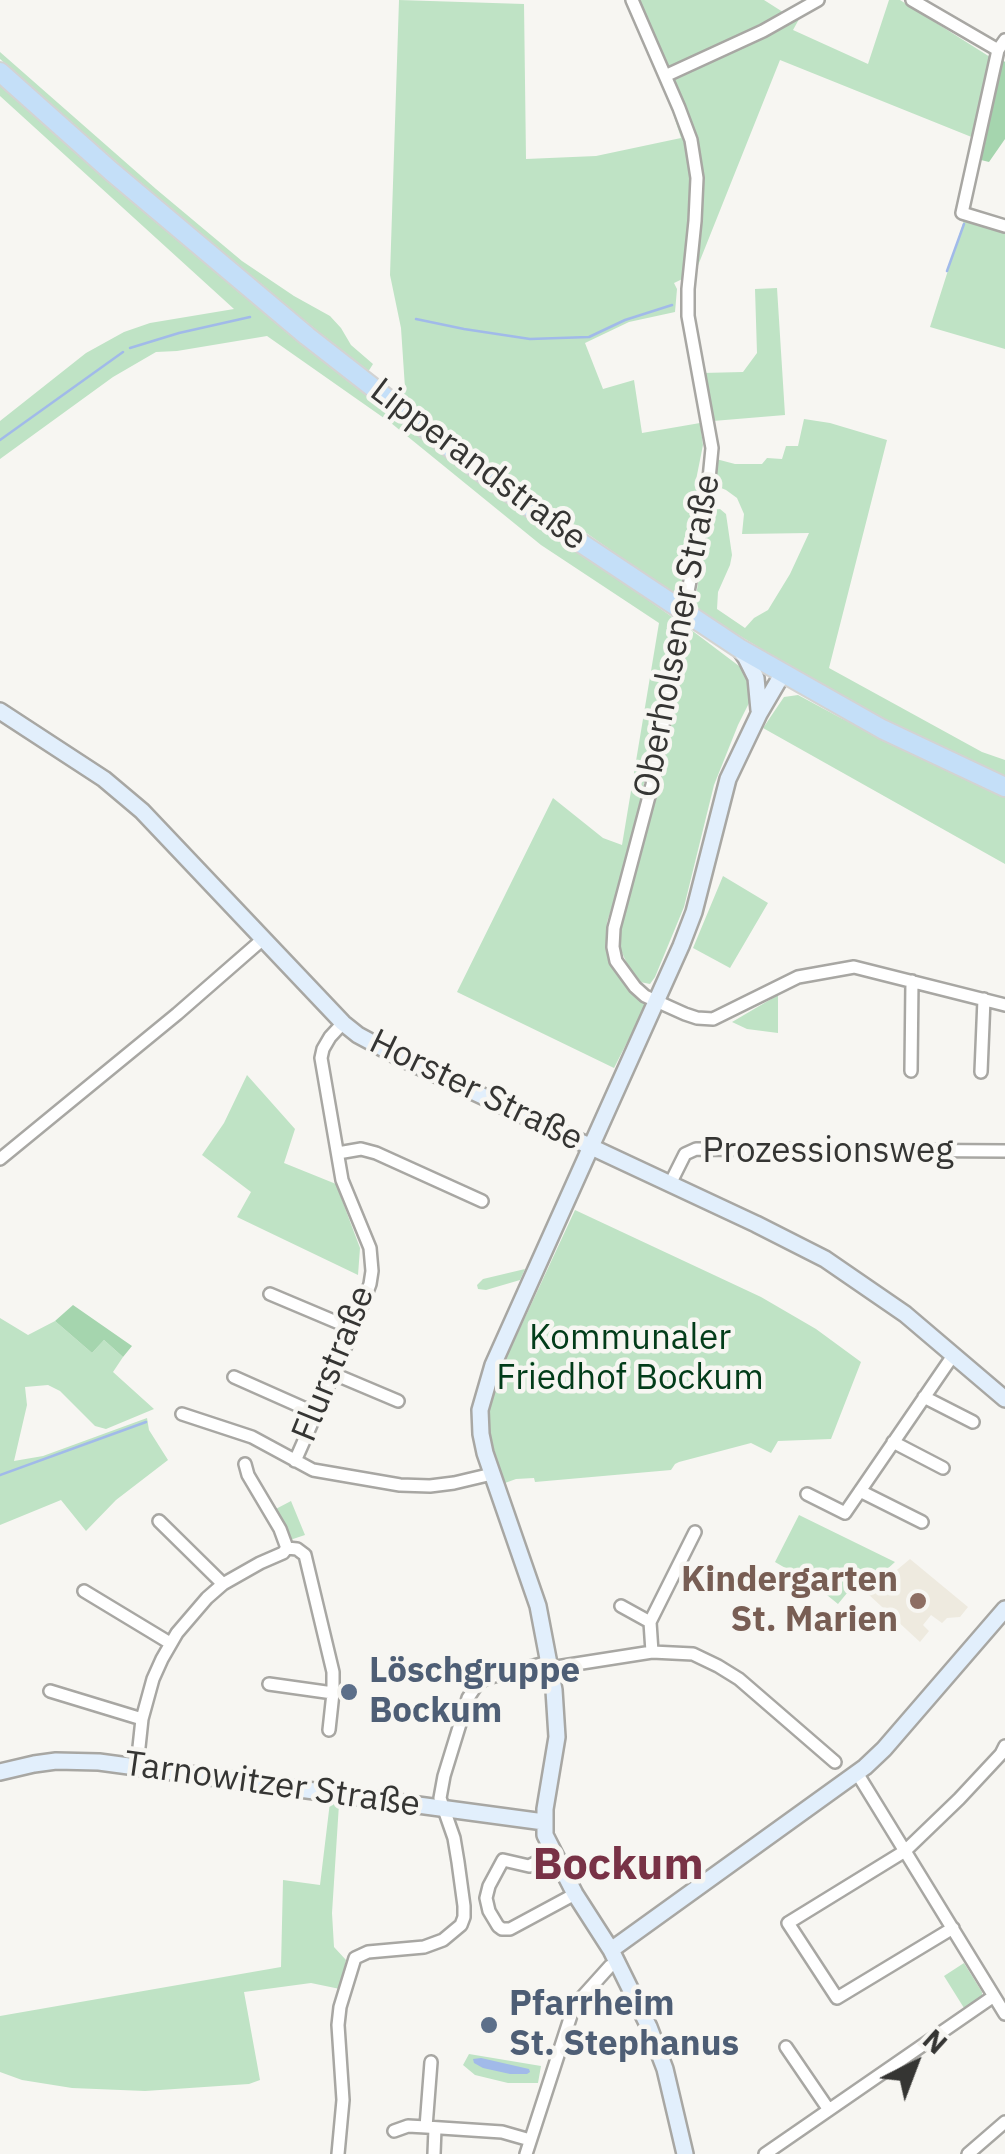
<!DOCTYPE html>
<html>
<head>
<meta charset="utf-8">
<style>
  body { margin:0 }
  #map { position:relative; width:1005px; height:2154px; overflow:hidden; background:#f7f6f2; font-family:"IBM Plex Sans",sans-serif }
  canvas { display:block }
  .north { position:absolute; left:865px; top:2014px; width:100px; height:100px; -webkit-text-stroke:8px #f7f6f2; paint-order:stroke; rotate:42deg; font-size:28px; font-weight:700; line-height:40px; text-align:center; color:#353533 }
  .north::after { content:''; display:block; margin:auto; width:35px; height:45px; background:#353533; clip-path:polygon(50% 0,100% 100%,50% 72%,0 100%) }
</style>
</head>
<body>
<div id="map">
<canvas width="1005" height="2154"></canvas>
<div class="north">N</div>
</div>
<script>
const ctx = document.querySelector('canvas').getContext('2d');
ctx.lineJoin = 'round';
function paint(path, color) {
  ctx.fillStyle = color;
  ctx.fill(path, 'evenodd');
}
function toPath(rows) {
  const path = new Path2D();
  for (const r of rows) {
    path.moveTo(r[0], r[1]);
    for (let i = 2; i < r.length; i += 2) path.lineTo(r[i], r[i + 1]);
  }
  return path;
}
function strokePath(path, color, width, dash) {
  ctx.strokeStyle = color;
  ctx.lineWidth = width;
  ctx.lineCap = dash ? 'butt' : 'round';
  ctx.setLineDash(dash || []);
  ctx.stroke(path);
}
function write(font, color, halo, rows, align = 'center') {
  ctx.font = font + ' "IBM Plex Sans",sans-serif';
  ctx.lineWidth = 9;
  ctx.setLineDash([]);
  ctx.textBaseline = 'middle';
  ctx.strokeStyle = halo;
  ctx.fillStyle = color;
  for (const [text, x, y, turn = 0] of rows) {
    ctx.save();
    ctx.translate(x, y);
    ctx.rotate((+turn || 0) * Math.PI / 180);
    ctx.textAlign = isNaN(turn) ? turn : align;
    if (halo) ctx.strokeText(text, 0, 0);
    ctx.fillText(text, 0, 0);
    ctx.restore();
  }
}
paint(toPath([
  [910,1559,968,1607,960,1617,947,1618,942,1623,931,1615,923,1625,929,1631,920,1642,868,1594]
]), '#eeeadf');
paint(toPath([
  [399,0,524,4,526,159,596,156,681,138,662,80,803,12,793,30,868,64,889,0,900,0,990,57,991,65,974,138,780,60,695,273,674,283,677,289,675,312,629,322,585,343,603,389,634,380,642,433,700,423,703,445,696,480,703,484,679,598,535,497,403,399,405,388,401,328,390,275],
  [640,0,764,0,786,14,670,69],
  [0,52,156,189,242,261,294,296,330,316,341,328,351,345,373,364,368,372,197,233,0,59],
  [0,83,110,182,261,308,499,495,675,619,632,846,607,922,606,948,611,964,646,1005,614,1068,457,992,553,798,603,838,622,845,659,623,541,545,391,423,267,336,177,351,156,352,113,377,0,459,0,421,86,353,124,332,150,323,234,309,0,96],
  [965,217,1005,228,1005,349,930,327],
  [777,288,785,415,713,421,702,373,743,372,757,353,755,289],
  [804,419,830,423,887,440,829,668,982,752,1005,760,1005,779,909,734,819,684,694,608,710,510,720,509,726,514,732,555,730,565,718,592,717,609,745,628,754,618,768,610,790,574,809,533,742,534,744,514,737,498,726,490,714,485,713,479,716,459,735,464,762,464,767,458,782,459,786,446,798,446],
  [690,629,743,669,749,677,753,695,738,725,714,785,684,907,655,977,650,984,640,982,630,970,617,942],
  [798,695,839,717,933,763,1005,795,1005,864,763,728,784,697],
  [723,876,768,903,730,968,693,948],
  [778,995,778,1033,747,1029,732,1022],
  [247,1075,295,1129,284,1163,336,1184,360,1248,358,1275,237,1217,251,1192,202,1155,224,1123],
  [575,1210,761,1297,816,1329,861,1362,831,1439,778,1441,771,1453,751,1443,679,1462,675,1464,671,1470,535,1482,534,1478,516,1479,505,1483,490,1438,490,1405,503,1365],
  [525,1269,520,1280,486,1290,478,1289,477,1285,483,1279],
  [0,1318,28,1335,55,1321,92,1353,104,1340,123,1357,113,1372,154,1409,106,1429,95,1426,60,1391,48,1385,25,1387,27,1405,14,1461,43,1456,147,1418,149,1430,168,1460,116,1500,86,1531,61,1500,0,1525],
  [291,1501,305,1535,290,1540,272,1511],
  [799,1515,895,1562,875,1580,857,1591,852,1587,838,1604,796,1570,794,1573,775,1562],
  [330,1802,339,1804,332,1913,334,1947,346,1960,340,1989,311,1983,244,1992,260,2080,249,2084,145,2091,72,2088,22,2080,0,2072,0,2016,281,1967,283,1880,320,1885],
  [964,1963,982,1992,982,1996,964,2008,944,1976],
  [469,2054,541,2066,538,2083,508,2083,475,2075,463,2065]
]), '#bfe3c5');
paint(toPath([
  [1000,57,1005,62,1005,139,989,162,977,159],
  [73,1305,132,1346,123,1357,104,1340,92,1353,55,1321]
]), '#a5d5ae');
paint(toPath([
  [481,2058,529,2069,530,2072,527,2074,510,2074,483,2068,474,2063,473,2059]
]), '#a1bae9');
strokePath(toPath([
  [947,271,964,224],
  [416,319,464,329,530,339,589,337,625,320,672,305],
  [130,348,179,333,250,317],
  [0,440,123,352],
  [0,1475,146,1422]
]), '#a1bae9', 2.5);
const street = toPath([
  [632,0,679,108,691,140,697,178,695,221,688,289,688,316,712,448,709,479,687,597],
  [912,0,998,50],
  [1005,40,998,50,962,213,1005,226],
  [665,76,763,31,818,0],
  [679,638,652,785,614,928,613,947,616,961,635,987,645,996,685,1014,697,1018,713,1019,798,977,854,967,1005,1005],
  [911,1071,912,981],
  [981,1072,984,999],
  [338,1153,361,1149,376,1153,482,1201],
  [0,1159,177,1014,263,939],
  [670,1184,685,1154,696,1149,1005,1151],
  [270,1294,353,1329],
  [334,1374,398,1401],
  [234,1377,315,1413],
  [924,1397,973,1422],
  [182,1414,252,1437,313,1470,400,1485,430,1486,454,1483,492,1474],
  [893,1442,943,1468],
  [295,1461,352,1332,370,1284,372,1271,370,1248,342,1180,321,1058,323,1049,330,1037,343,1023],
  [245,1464,248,1475,280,1529,287,1548],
  [860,1491,922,1522],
  [807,1494,845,1513,954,1354],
  [159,1521,223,1584],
  [84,1591,170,1643],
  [621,1606,650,1622],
  [652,1652,650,1622,695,1532],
  [550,1668,652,1652,693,1654,718,1666,739,1679,835,1762],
  [50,1691,142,1719],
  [329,1730,333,1693],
  [137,1766,142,1719,153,1679,162,1659,177,1633,207,1598,223,1584,260,1563,283,1553,287,1548,297,1549,305,1555,333,1672,333,1693,269,1684],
  [857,1773,1005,2014],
  [553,1854,529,1866,503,1860,489,1886,486,1898,489,1911,498,1926,502,1929,510,1929,575,1894],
  [953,1928,837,1998,788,1923,905,1851,959,1799,1001,1754,1005,1746],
  [786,2047,829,2110],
  [426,2127,431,2062],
  [394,2131,408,2126,426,2127,502,2132,530,2140],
  [338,2154,343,2100,338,2025,340,2007,355,1958,368,1952,424,1947,443,1940,461,1925,464,1917,464,1906,458,1862,454,1838,440,1798,444,1776,468,1698,478,1683,487,1678,549,1662],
  [434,2154,435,2128],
  [526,2154,574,2006,610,1966,617,1963],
  [765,2154,994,1996],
  [968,2154,1005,2122]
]);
const secondary = toPath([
  [739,648,746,658,756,678,759,710],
  [0,711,104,779,142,811,343,1023,358,1035,399,1057,756,1224,825,1259,905,1314,1005,1399],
  [0,1772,34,1764,56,1761,99,1762,544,1822],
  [611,1950,865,1767,884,1749,1005,1609],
  [685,2154,665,2069,649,2027,611,1950,575,1894,545,1835,545,1809,557,1737,554,1690,538,1606,485,1453,481,1434,480,1410,493,1365,681,946,694,912,728,779,759,714,783,673]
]);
const primary = toPath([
  [0,72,111,171,307,336,480,471,566,533,739,648,882,729,1005,787]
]);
strokePath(street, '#a8a7a3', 16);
strokePath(secondary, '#a8a7a3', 20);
strokePath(primary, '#d3d3d2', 22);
strokePath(street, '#fff', 11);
strokePath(secondary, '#e2effc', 15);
strokePath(primary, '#c4dff8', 18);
const streetBridge = toPath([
  [679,638,687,597]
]);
strokePath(streetBridge, '#a8a7a3', 16, []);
strokePath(streetBridge, '#fff', 11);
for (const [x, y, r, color] of [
  [918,1601,10,"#8d6e63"],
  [349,1692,10,"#5c6f8a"],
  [489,2025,10,"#5c6f8a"]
]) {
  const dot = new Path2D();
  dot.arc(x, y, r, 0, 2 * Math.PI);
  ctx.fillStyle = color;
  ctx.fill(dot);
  strokePath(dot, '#f7f6f2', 4);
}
write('35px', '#353533', '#f7f6f2', [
  ["Lipperandstraße",478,465,37],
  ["Oberholsener Straße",678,636,-79],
  ["Horster Straße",476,1091,26],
  ["Prozessionsweg",828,1152],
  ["Flurstraße",334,1364,-68],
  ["Tarnowitzer Straße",272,1785,8]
]);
write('35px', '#023c19', '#f7f6f2', [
  ["Kommunaler",630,1339],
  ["Friedhof Bockum",630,1379]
]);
write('bold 35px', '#785e54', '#f7f6f2', [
  ["Kindergarten",898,1581],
  ["St. Marien",898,1621]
], 'right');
write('bold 35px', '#4e5e75', '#f7f6f2', [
  ["Löschgruppe",369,1672],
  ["Bockum",369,1712],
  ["Pfarrheim",509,2005],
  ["St. Stephanus",509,2045]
], 'left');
write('bold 45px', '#783246', '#f7f6f2', [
  ["Bockum",618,1866]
]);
</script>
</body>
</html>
